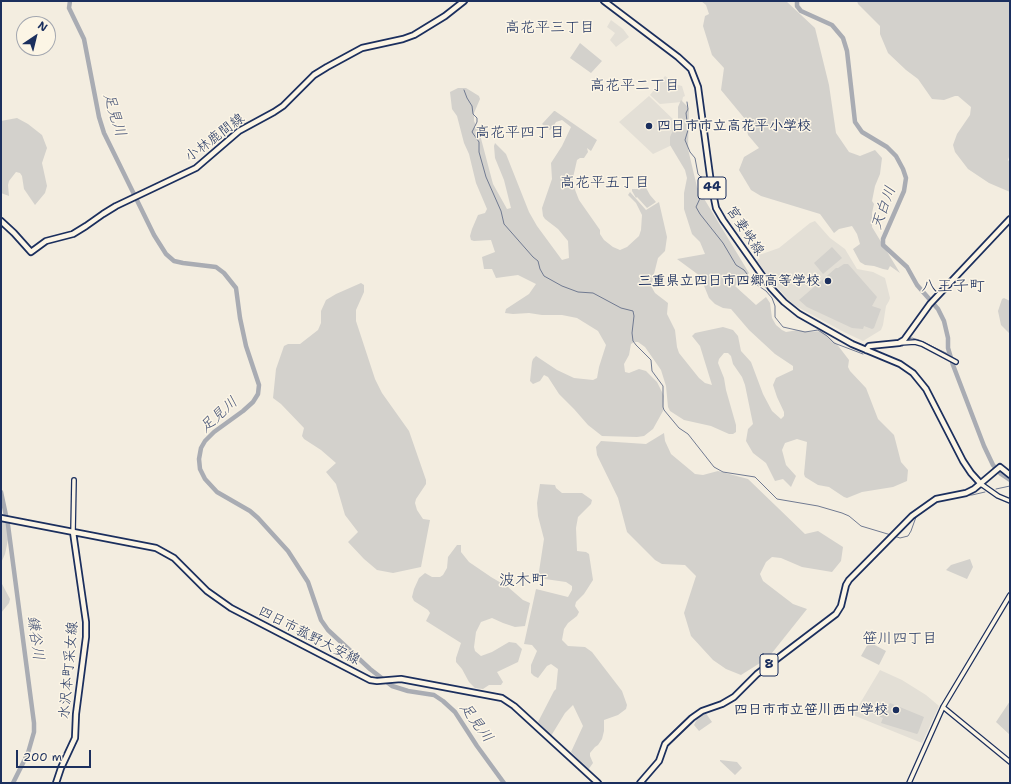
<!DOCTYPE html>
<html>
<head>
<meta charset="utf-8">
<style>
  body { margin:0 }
  #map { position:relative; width:1011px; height:784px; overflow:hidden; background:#f3ede0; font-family:"Shantell Sans",sans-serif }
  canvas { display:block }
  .frame { position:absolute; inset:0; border:2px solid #1b2f5e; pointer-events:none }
  .north { position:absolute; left:16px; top:16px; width:40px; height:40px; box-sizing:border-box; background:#fcf5e5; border:1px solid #a2a6af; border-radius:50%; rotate:35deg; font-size:11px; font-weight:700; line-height:16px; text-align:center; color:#1b2f5e }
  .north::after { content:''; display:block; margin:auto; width:14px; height:18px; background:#1b2f5e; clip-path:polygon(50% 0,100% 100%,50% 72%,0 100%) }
  .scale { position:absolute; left:16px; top:750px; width:75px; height:18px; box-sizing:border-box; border:2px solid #1b2f5e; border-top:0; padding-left:5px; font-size:12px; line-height:14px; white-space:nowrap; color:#1b2f5e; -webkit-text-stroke:3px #fcf5e5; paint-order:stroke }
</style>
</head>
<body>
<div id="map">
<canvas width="1011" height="784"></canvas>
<div class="frame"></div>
<div class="north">N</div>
<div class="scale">200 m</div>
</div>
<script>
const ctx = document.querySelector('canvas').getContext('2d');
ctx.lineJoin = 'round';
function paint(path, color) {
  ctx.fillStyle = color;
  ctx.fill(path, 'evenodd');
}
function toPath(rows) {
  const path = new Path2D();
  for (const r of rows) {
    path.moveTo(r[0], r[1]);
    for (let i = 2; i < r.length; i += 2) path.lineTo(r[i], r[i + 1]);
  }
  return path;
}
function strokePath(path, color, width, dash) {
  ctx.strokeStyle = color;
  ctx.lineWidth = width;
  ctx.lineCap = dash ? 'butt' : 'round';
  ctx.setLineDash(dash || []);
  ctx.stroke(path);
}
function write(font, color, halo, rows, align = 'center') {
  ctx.font = font + ' "Shantell Sans","Klee One",sans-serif';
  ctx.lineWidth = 3;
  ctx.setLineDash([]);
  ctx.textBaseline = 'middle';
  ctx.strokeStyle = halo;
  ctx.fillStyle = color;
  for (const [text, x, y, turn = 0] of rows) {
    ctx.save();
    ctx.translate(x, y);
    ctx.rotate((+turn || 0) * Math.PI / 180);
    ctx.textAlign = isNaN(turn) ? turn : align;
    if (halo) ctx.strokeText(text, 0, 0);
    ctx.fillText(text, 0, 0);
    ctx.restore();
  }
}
paint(toPath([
  [611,20,623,29,629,37,616,47,610,40,615,33,607,27],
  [665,76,678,85,682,86,685,96,683,97,682,102,660,104,650,95],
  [649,96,676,122,672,134,672,145,653,154,619,122],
  [815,221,830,238,845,249,857,269,873,272,885,278,890,298,889,301,886,306,883,325,881,330,863,341,844,332,792,304,758,265,756,261,760,258,756,253,762,254,779,248,810,223],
  [880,670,902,680,926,695,939,706,922,743,853,715]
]), '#e3dfd6');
paint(toPath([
  [701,1,786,1,815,28,829,85,836,133,849,152,860,156,875,150,882,158,880,174,875,186,872,201,874,204,872,213,872,227,900,273,890,266,888,270,883,269,874,266,865,265,860,262,853,249,860,244,857,234,852,226,839,229,834,233,820,214,761,196,751,190,739,170,744,157,759,148,748,135,745,119,721,90,724,68,712,55,703,26,705,16,709,14,706,5],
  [857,1,1010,1,1010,154,1008,160,1010,162,1010,192,989,183,968,169,955,152,953,145,957,134,970,115,971,107,958,96,955,96,944,100,932,99,918,79,906,70,888,53,880,34,880,26,858,4],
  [580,43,602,61,591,73,570,58],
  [458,88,466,88,479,96,480,99,474,113,474,121,479,131,493,184,507,209,511,208,504,180,495,158,494,146,495,143,506,154,529,212,537,226,562,260,569,258,568,241,558,229,545,219,543,216,542,208,552,179,551,163,562,146,571,127,562,120,556,122,552,128,550,130,542,124,554,111,555,111,597,140,591,151,587,148,588,152,584,158,580,158,577,160,572,182,579,200,600,230,600,234,604,240,613,247,620,250,627,247,639,236,641,230,642,215,636,203,628,195,630,192,646,210,659,202,667,237,665,251,658,258,651,286,655,293,668,303,667,314,675,330,677,347,679,353,699,378,705,383,712,385,700,346,692,336,695,333,723,327,733,330,738,336,741,351,751,362,763,394,772,411,781,419,784,416,784,412,777,397,773,385,776,378,793,370,793,366,775,354,749,330,731,309,723,308,715,304,709,298,700,276,677,259,705,254,700,242,692,234,684,209,684,193,687,178,685,170,670,145,670,137,678,119,678,107,681,100,687,106,689,110,688,149,697,187,749,273,735,286,756,305,766,297,770,303,772,318,776,325,782,330,786,332,798,330,809,332,822,331,836,343,849,360,848,367,850,371,866,388,878,419,894,435,901,462,908,470,907,481,893,487,862,492,847,498,844,497,829,487,818,485,805,477,804,474,807,442,797,439,785,443,782,450,786,465,796,476,791,487,783,479,775,481,766,463,753,453,746,441,748,429,753,424,745,385,742,377,733,364,731,356,728,353,724,353,719,359,718,363,724,378,726,390,736,425,736,432,733,434,729,434,711,426,684,420,670,411,668,407,666,386,661,370,645,347,638,342,634,342,631,344,629,355,624,364,625,372,629,373,639,369,646,371,657,382,664,396,663,411,653,429,644,436,637,437,602,436,588,425,574,409,559,394,548,377,544,375,540,381,533,384,530,381,532,362,533,359,536,356,557,370,574,378,593,380,597,378,599,367,606,345,598,331,577,318,562,315,542,315,529,313,513,314,505,313,506,309,529,294,536,284,518,275,496,278,492,269,484,269,482,257,495,252,491,240,474,241,471,240,470,236,472,229,478,215,485,213,487,209,476,183,469,154,464,143,457,116,452,109,450,92],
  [17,118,28,124,42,135,47,148,42,163,47,186,45,193,35,205,24,189,22,176,20,173,16,172,9,181,8,185,9,196,1,193,1,121],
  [644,184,650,195,656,202,647,208,637,197,636,198,632,191,632,189,637,189],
  [832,247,842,258,823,274,814,263],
  [844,264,848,264,877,297,872,306,881,309,874,328,872,329,864,326,863,329,852,328,807,307,799,300,836,268,838,268],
  [361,283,364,285,364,292,356,310,356,321,375,379,382,393,409,431,426,480,426,484,416,499,415,503,417,510,423,519,430,520,421,567,393,573,377,570,364,559,348,542,358,532,345,515,336,484,326,472,336,463,321,450,304,439,302,436,304,428,281,404,273,398,276,369,284,346,288,344,300,344,318,330,321,323,321,311,326,300,336,294],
  [1004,298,1010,301,1010,334,1001,325,998,311,1002,299],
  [664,433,665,441,671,454,695,474,703,475,718,471,748,479,805,534,818,531,843,547,841,561,832,572,802,567,781,558,772,557,766,562,760,574,763,581,793,604,807,609,768,658,741,675,726,669,713,660,691,636,684,613,696,576,685,565,662,564,655,560,627,532,618,498,597,455,596,447,601,441,646,444],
  [540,484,555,485,556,488,562,493,582,493,592,500,591,504,578,517,576,528,577,551,586,552,589,554,593,580,584,594,576,602,575,606,579,612,577,616,568,623,564,629,562,640,568,646,585,647,592,652,622,691,627,705,626,709,618,715,604,720,604,731,602,739,598,745,595,747,590,753,590,756,593,763,588,770,571,752,583,726,573,705,565,713,551,736,538,722,554,691,556,689,558,669,551,664,547,666,538,678,534,676,531,673,531,665,537,651,532,645,524,644,536,589,568,597,572,590,572,586,566,582,538,578,544,539,538,516,537,503],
  [1,521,5,522,9,535,5,554,1,563],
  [457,545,461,545,461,552,469,562,491,577,508,587,523,600,530,603,525,626,515,627,503,623,492,618,481,622,476,632,474,647,475,651,481,656,492,652,509,642,516,643,522,649,518,662,497,672,503,682,501,685,489,685,483,689,475,688,469,682,462,669,456,662,456,658,461,643,426,621,430,613,428,610,414,601,412,597,414,589,419,578,425,573,432,577,440,577,443,575,447,568,448,557],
  [970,559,973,567,967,579,946,570,951,565],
  [1,582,10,599,9,603,1,613],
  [869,642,886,651,879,665,861,656],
  [1010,701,1010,735,996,722],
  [877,702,888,706,890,703,924,717,918,733,917,734,881,723,883,718,872,713],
  [705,712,712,722,699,731,694,725,697,719,696,717],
  [720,760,737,762,742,768,735,775,720,761]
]), '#d3d1cc');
strokePath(toPath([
  [464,90,467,98,472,106,473,114,477,118,477,122,472,132,479,142,479,152,486,177,501,211,504,224,533,257,538,261,540,269,544,276,562,286,578,292,593,293,621,308,633,311,634,316,632,333,633,341,636,345,651,360,652,371,663,386,663,407,664,410,679,428,688,434,714,467,723,472,755,477,777,499,818,506,842,513,849,516,861,526,891,535],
  [687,102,688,109,686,113,688,130,685,140,690,152,695,158,698,174,701,177,700,182,702,194,696,207,700,214,723,243,736,265,744,270,753,282,766,291,772,298,775,306,775,317,783,327,805,332,818,330,827,336,834,343,863,354],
  [906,340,912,338,919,340,950,355],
  [875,348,903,346,903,345],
  [996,489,1010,486],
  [966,495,972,495,985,492],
  [894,536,900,538,908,536,911,531,916,517,921,512]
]), '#707a91', 1);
strokePath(toPath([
  [70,1,69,8,84,39,99,117,104,133,154,235,166,254,174,261,183,263,216,267,224,273,236,288,240,318,246,346,259,385,258,394,253,402,243,411,214,432,205,441,201,448,199,459,200,469,205,479,217,492,250,511,258,518,288,551,308,582,321,620,328,630,370,669,392,686,408,691,434,695,443,701,455,712,477,746,504,783],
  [797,1,797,6,801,11,832,25,843,38,847,51,855,122,862,132,887,147,896,156,903,169,906,178,904,191,883,239,883,245,907,267,917,285,938,309,944,321,948,338,948,348,953,365,984,446,993,465,1001,474,1010,480],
  [1,492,8,525,34,723,34,732,28,753,13,783]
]), '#a9acb3', 4.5);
const minor = toPath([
  [900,343,915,342,922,344,956,362],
  [981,484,998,496,1010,501],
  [73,532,74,480],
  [943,707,1010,762],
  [909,783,943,707,1010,595]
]);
const major = toPath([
  [604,1,678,57,691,69,698,87,711,183,716,208,723,220,771,288,784,302,799,314,852,344,900,364,913,373,926,389,963,461,971,473,981,484],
  [1,221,14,233,31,252,46,241,73,234,86,226,103,214,116,206,196,168,239,131,274,112,283,106,314,75,327,67,362,48,403,39,414,35,445,16,464,1],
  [866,350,869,346,899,343,904,340,930,304,1010,219],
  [1,518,156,548,174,558,207,591,231,608,370,680,377,681,401,679,502,698,514,706,598,783],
  [56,783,61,768,75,738,76,714,86,637,86,622,73,532],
  [640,783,659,761,665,744,692,718,702,711,722,704,734,697,757,674,836,614,841,606,846,585,849,580,912,516,936,499,966,493,974,489,1000,467,1010,475]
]);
strokePath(minor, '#1b2f5e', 6);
strokePath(major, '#1b2f5e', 8);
strokePath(minor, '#fcf5e5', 3.5);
strokePath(major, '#fcf5e5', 4.5);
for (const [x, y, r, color] of [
  [649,126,4,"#1b2f5e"],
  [828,281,4,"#1b2f5e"],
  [896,710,4,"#1b2f5e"]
]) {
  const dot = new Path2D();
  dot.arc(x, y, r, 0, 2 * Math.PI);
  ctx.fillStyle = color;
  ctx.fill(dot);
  strokePath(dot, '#fcf5e5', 1.5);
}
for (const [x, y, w] of [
  [712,188,28],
  [769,665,18]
]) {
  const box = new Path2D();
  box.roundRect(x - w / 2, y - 11, w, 22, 3);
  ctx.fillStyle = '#fcf5e5';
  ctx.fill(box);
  strokePath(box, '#1b2f5e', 1);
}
write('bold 13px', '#1b2f5e', null, [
  ["44",712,188],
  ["8",769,665]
]);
write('bold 14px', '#1b2f5e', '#fcf5e5', [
  ["四日市市立高花平小学校",657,126,"left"],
  ["三重県立四日市四郷高等学校",820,281],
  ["四日市市立笹川西中学校",888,710]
], 'right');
write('14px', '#1b2f5e', '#fcf5e5', [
  ["小林鹿間線",215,138,-37],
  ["宮妻峡線",745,231,56],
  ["四日市菰野大安線",309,636,27],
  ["水沢本町采女線",69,670,-85]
]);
write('15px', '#1b2f5e', '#fcf5e5', [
  ["高花平三丁目",550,28],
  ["高花平二丁目",635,86],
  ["高花平四丁目",520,133],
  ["高花平五丁目",605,183],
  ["笹川四丁目",900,639]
]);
write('italic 15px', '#465478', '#fcf5e5', [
  ["足見川",114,115,73],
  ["天白川",884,208,-70],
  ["足見川",219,415,-42],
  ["鎌谷川",35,638,82],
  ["足見川",476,723,54]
]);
write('16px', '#1b2f5e', '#fcf5e5', [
  ["八王子町",953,287],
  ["波木町",523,581]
]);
</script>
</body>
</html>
